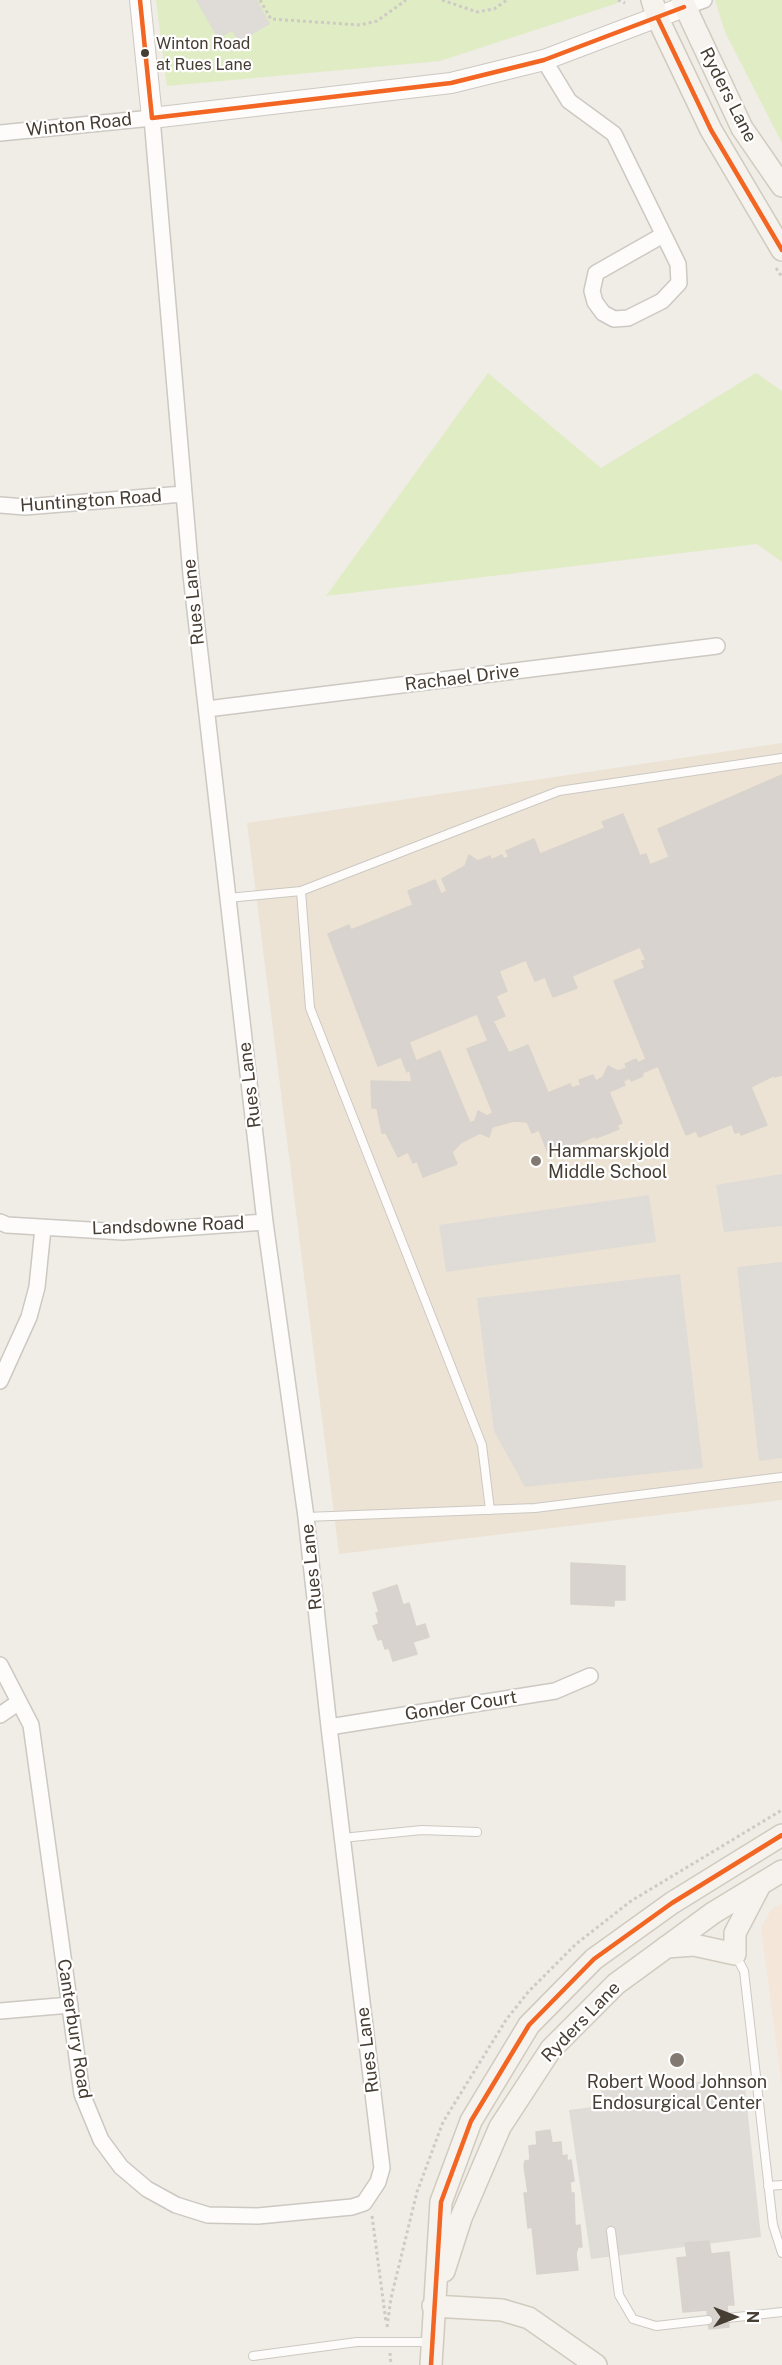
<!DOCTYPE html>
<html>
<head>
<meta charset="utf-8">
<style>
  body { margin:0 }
  #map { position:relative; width:782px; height:2365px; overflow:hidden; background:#f0ece6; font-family:"Public Sans",sans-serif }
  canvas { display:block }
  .north { position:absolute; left:704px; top:2287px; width:60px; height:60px; -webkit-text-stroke:4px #fff; paint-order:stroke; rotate:90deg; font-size:16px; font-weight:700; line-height:24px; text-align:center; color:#463d33 }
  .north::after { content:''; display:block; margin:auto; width:21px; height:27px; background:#463d33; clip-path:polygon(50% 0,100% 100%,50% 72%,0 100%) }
</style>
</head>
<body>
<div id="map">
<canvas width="782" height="2365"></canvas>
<div class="north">N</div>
</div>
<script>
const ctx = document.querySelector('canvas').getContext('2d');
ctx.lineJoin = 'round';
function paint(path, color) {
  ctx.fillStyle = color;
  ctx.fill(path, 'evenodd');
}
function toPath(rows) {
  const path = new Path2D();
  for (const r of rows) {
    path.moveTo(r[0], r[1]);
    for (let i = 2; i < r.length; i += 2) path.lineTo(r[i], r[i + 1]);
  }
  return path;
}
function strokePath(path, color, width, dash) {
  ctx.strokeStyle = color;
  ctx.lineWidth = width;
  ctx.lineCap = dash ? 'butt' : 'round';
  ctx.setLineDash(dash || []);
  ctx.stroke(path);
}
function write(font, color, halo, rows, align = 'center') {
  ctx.font = font + ' "Public Sans",sans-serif';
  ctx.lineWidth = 4.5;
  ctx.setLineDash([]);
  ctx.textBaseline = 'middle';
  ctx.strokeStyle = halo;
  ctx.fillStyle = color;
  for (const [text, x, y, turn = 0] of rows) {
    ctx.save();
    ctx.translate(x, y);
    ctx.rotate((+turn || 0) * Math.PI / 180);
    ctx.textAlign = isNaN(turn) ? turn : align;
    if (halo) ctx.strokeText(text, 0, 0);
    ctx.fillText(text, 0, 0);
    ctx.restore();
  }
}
paint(toPath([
  [782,1903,782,2085,761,1928,771,1910]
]), '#f4e6d8');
paint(toPath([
  [782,743,782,1500,339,1554,247,823]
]), '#ece3d5');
paint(toPath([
  [156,0,618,0,618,3,440,61,167,86],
  [715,0,782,0,782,143,725,32],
  [488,373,601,468,756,373,782,391,782,562,757,544,326,596]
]), '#e0ecc4');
paint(toPath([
  [196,0,257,0,270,24,239,42,232,31,218,39],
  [782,1174,782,1226,724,1232,716,1185],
  [649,1195,656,1242,446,1272,439,1225],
  [782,1262,782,1458,759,1461,737,1267],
  [680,1274,703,1468,525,1487,494,1431,477,1298],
  [744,2078,761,2237,591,2259,569,2110,600,2106,601,2090]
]), '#dfdbd6');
const building = toPath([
  [782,775,782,1075,775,1077,775,1075,751,1087,767,1125,741,1135,740,1132,735,1133,732,1124,699,1137,696,1131,686,1135,658,1066,642,1073,643,1076,631,1081,630,1078,623,1081,625,1085,609,1092,622,1123,617,1125,619,1129,596,1138,595,1136,572,1146,571,1143,548,1153,539,1130,532,1133,527,1122,514,1121,492,1127,489,1137,480,1133,462,1142,452,1152,457,1164,423,1177,417,1161,413,1163,408,1152,398,1157,386,1133,382,1133,377,1108,372,1108,371,1081,412,1082,410,1070,407,1072,401,1057,378,1066,328,934,349,925,351,930,413,905,408,891,435,880,441,894,447,891,442,879,465,866,469,855,478,861,490,856,491,860,502,855,504,859,509,857,506,851,534,839,540,854,605,828,602,822,623,814,640,856,646,854,650,865,669,857,658,829,782,775],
  [640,947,646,960,642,961,645,968,614,981,646,1059,638,1063,636,1059,625,1064,627,1068,618,1071,608,1066,603,1077,596,1081,593,1075,579,1080,581,1085,572,1088,570,1084,548,1093,528,1045,509,1053,493,1021,505,1016,496,996,507,991,499,971,526,960,535,981,545,977,553,997,577,988,572,976,640,947],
  [477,1014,488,1041,467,1049,493,1113,487,1116,478,1111,475,1121,470,1123,440,1051,416,1061,409,1042,477,1014],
  [571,1563,625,1566,625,1600,614,1600,614,1606,571,1604,571,1563],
  [397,1585,403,1605,409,1603,416,1627,425,1624,429,1637,413,1642,417,1654,393,1661,389,1648,385,1649,382,1639,378,1640,373,1626,379,1624,376,1613,379,1612,373,1593,397,1585],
  [550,2130,552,2143,561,2142,562,2156,567,2155,567,2161,571,2160,574,2181,570,2182,571,2193,574,2193,575,2226,580,2225,582,2247,578,2247,576,2254,578,2270,537,2274,532,2227,528,2228,524,2193,528,2193,524,2166,525,2161,530,2160,529,2146,537,2145,536,2132,550,2130],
  [709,2241,711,2254,729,2252,734,2305,727,2305,729,2327,709,2329,707,2310,683,2312,677,2258,687,2257,685,2243,709,2241]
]);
paint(building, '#d8d3ce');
strokePath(building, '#d8d3cc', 1.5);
const service = toPath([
  [301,891,310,1008,482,1445,490,1510],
  [228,898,301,891,559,791,782,758],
  [306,1517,535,1508,782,1477],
  [342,1838,422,1830,477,1832],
  [736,1956,744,1971,773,2225,782,2253],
  [768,2186,782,2185],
  [611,2231,619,2295,633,2319,656,2326,708,2320],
  [728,2318,782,2312],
  [253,2356,357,2342,430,2342]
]);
const minor = toPath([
  [684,7,704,0],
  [544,60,569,101,614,134,678,264,679,283,662,301,628,318,614,319,603,313,595,302,592,291,596,273,663,235],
  [0,133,152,118,191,575,265,1222,306,1517,329,1727,382,2168,378,2182,364,2203,352,2207,258,2216,208,2215,176,2205,147,2189,121,2167,101,2140,82,2094,31,1725,0,1665],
  [0,505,25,507,183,494],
  [207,709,717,646],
  [0,1222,7,1225,123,1232,265,1222],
  [0,1381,29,1317,37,1287,43,1228],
  [0,1715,19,1702],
  [329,1727,555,1691,590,1676],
  [0,2011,70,2005]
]);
const tertiary = toPath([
  [140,0,152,118,451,83,544,60,684,7]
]);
const secondary = toPath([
  [652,0,658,19,711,130,782,250],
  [682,0,742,128,782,186],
  [666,1947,694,1945,735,1954,735,1933,759,1887],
  [444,2271,461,2218,500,2127,551,2049,616,1984,713,1913,782,1871],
  [433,2306,502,2310,529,2318,596,2365],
  [431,2365,441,2202,471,2121,529,2025,594,1959,672,1903,782,1835]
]);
strokePath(service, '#ccc8c2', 10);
strokePath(minor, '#ccc8c2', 18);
strokePath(tertiary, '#ccc8c2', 22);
strokePath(secondary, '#d1cabe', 24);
strokePath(toPath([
  [260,0,271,19,360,25,377,21,406,0],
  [442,0,477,12,494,9,507,0],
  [618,0,625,3],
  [776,268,782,277],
  [372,2216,386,2322],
  [387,2327,391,2298,417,2192,443,2122,506,2020,529,1991,576,1944,631,1901,782,1810],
  [390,2353,391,2365]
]), '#cecac6', 3, [3, 3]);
strokePath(service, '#fdfcfb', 8);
strokePath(minor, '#fdfcfb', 15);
strokePath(tertiary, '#fdfcfb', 20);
strokePath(secondary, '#f6f3ee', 21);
strokePath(toPath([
  [140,0,152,118],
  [658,19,711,130,782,250],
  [152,118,451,83,544,60,684,7],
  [431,2365,441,2202,471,2121,529,2025,594,1959,672,1903,782,1835]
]), '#f26522', 4.5);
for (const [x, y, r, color] of [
  [145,53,5,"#463d33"],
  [536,1161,6,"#827a72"],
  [677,2060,8,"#827a72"]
]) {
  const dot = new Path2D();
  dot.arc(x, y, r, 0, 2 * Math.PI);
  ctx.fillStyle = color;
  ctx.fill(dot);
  strokePath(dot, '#fff', 2);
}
write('16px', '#463d33', '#fff', [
  ["Winton Road",156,44],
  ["at Rues Lane",156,65]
], 'left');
write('18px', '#463d33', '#fff', [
  ["Ryders Lane",728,95,63],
  ["Winton Road",79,125,-6],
  ["Huntington Road",91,501,-4],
  ["Rues Lane",194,602,-96],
  ["Rachael Drive",462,678,-7],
  ["Rues Lane",250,1085,-97],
  ["Landsdowne Road",168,1226,-2],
  ["Rues Lane",312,1567,-96],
  ["Gonder Court",461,1706,-9],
  ["Ryders Lane",581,2022,-46],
  ["Canterbury Road",74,2029,81],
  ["Rues Lane",368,2050,-97]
]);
write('18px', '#463d33', '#fff', [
  ["Hammarskjold",548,1151],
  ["Middle School",548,1172],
  ["Robert Wood Johnson",677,2082,"center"],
  ["Endosurgical Center",677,2103,"center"]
], 'left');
</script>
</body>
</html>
